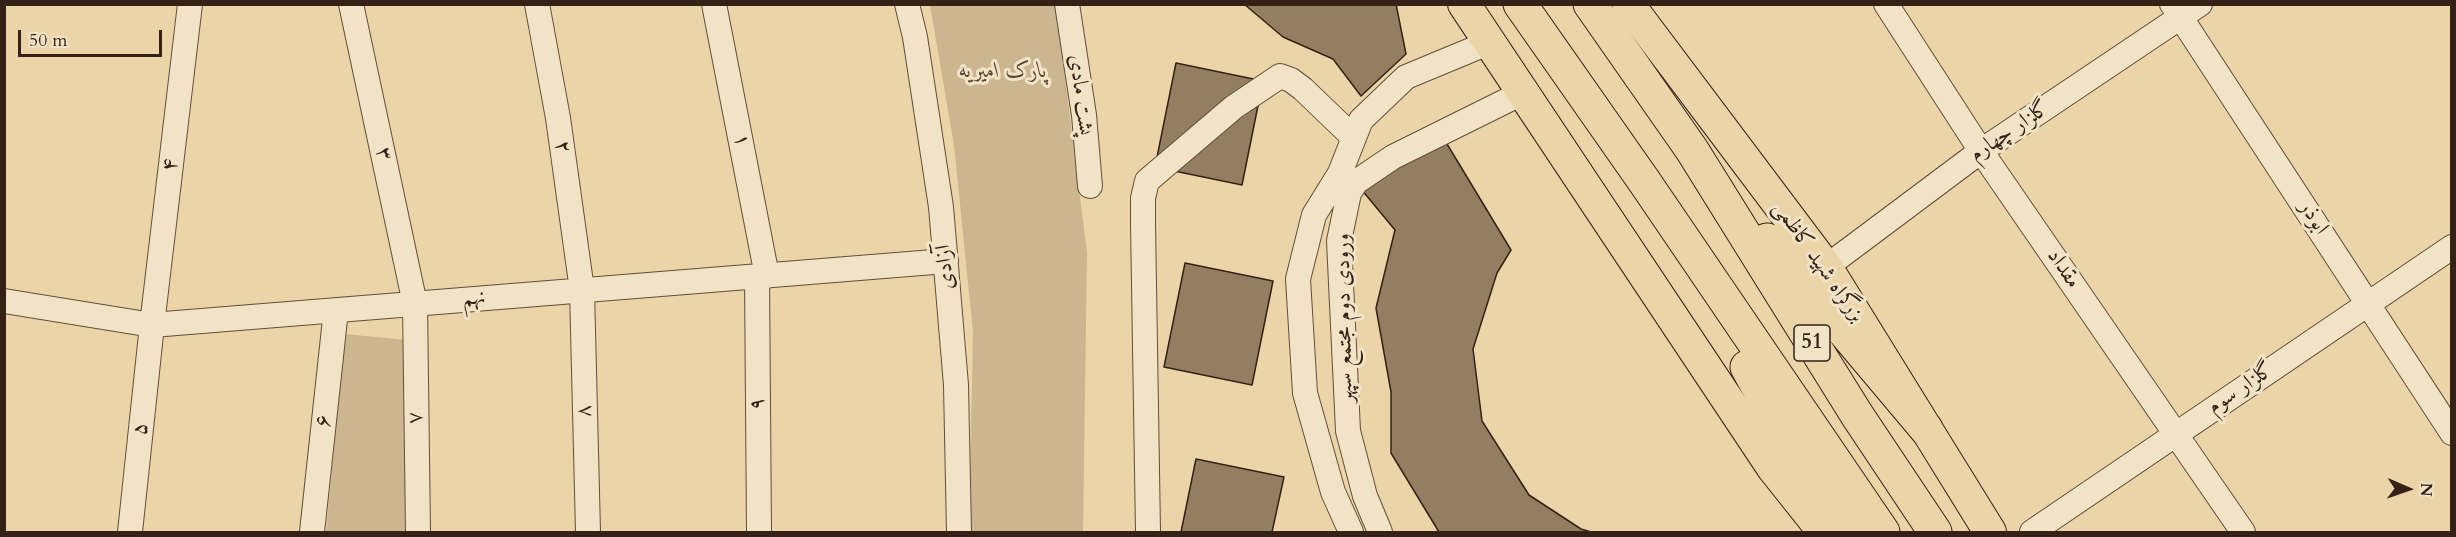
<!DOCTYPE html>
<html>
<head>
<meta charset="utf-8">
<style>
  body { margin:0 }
  #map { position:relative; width:2456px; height:537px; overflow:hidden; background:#ead4a8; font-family:Cardo,serif }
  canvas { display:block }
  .frame { position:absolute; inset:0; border:6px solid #352115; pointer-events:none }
  .north { position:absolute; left:2378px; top:459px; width:60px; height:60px; -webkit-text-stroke:4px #f1e3c6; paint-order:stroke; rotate:92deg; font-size:16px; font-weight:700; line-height:24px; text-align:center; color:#352115 }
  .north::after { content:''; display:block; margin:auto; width:21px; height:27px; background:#352115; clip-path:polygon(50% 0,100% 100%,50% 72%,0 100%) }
  .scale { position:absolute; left:18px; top:30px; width:144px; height:27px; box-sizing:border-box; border:3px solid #352115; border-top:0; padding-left:8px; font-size:18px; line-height:21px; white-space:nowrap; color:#352115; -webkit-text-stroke:4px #f1e3c6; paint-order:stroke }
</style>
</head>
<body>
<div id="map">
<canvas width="2456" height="537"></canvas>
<div class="frame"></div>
<div class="north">N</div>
<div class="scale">50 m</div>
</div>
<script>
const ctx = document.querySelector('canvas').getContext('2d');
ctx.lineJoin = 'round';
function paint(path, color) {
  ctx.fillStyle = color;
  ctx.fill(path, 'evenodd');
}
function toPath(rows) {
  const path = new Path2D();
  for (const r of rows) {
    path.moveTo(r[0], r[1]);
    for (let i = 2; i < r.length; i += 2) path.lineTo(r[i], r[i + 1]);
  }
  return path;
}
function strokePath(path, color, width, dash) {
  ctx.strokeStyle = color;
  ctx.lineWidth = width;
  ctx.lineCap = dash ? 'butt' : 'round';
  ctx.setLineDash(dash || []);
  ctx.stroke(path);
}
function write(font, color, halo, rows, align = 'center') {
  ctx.font = font + ' Cardo,Amiri,serif';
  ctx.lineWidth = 6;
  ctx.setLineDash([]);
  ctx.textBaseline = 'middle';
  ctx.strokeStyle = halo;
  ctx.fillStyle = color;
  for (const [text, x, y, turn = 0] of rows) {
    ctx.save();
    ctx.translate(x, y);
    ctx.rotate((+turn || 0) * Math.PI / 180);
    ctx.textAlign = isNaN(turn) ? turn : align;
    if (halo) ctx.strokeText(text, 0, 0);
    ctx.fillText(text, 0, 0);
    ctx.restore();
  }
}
paint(toPath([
  [930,5,1056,5,1087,253,1083,532,969,532,973,332,954,145],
  [344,334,407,340,408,532,326,532]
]), '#cbb68f');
const building = toPath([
  [1244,4,1396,4,1406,54,1361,96,1333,59,1283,37,1244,4],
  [1176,63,1263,81,1242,185,1155,167,1176,63],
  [1441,134,1511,250,1497,273,1473,349,1482,421,1529,495,1581,529,1591,532,1439,532,1391,453,1391,392,1376,308,1395,230,1361,189,1441,134],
  [1185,263,1273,281,1252,385,1164,367,1185,263],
  [1196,459,1284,477,1272,532,1181,532,1196,459]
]);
paint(building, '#937e61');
strokePath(building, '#352115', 1.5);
const minor = toPath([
  [351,4,415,304,418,532],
  [537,4,558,118,582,290,588,532],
  [714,4,767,276],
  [907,4,915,37,941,207,956,385,959,532],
  [1067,4,1084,115,1090,186],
  [1886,4,1981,151,2243,532],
  [2172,4,2452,433],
  [1826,267,1981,151,2200,4],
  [757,276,759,532],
  [4,301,152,325,946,261],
  [130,532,152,325,190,4],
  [312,532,336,310],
  [1148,532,1143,223,1143,198,1147,181,1234,107,1280,76,1291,80,1303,89,1354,138],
  [1351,532,1333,492,1305,393,1298,279,1314,215,1340,173,1361,120,1406,77,1488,43],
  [1380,532,1365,496,1348,431,1339,241,1349,193,1356,182,1393,157,1522,93],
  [2032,532,2452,247]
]);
const major = toPath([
  [1464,4,1773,468,1824,532],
  [1628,4,1826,267,1990,532]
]);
const highway = toPath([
  [1520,4,1644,181,1883,532],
  [1590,4,1692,150,1857,415,1935,532],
  [1767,240,1926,429],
  [1747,367,1793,451,1847,532]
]);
strokePath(minor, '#624e3a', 26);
strokePath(major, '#352115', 34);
strokePath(highway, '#352115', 35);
strokePath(minor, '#f1e3c6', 24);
strokePath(major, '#ead4a8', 32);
strokePath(highway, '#ead4a8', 33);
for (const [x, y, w] of [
  [1812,343,36]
]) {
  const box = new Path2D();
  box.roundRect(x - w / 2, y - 18, w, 36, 4.5);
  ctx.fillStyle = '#f1e3c6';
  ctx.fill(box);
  strokePath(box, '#352115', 1.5);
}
write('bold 21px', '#352115', null, [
  ["51",1812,343]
]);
write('italic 22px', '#5a4634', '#f1e3c6', [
  ["پارک امیریه",1003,72]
]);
write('22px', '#352115', '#f1e3c6', [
  ["پشت مادی",1080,95,83],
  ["گلزار چهارم",2010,132,-34],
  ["۱",741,140,79],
  ["۲",562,147,82],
  ["۳",383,154,78],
  ["۴",171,165,-83],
  ["ابوذر",2313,218,57],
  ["بزرگراه شهید کاظمی",1818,262,55],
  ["آزادی",946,267,-95],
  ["مقداد",2063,269,56],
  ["نهم",474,299,-5],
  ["ورودی دوم مجتمع سپهر",1345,318,-91],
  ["گلزار سوم",2241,389,-34],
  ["۹",758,404,-91],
  ["۸",585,411,-92],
  ["۷",416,418,-91],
  ["۶",324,421,-84],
  ["۵",141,429,-84]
]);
</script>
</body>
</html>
